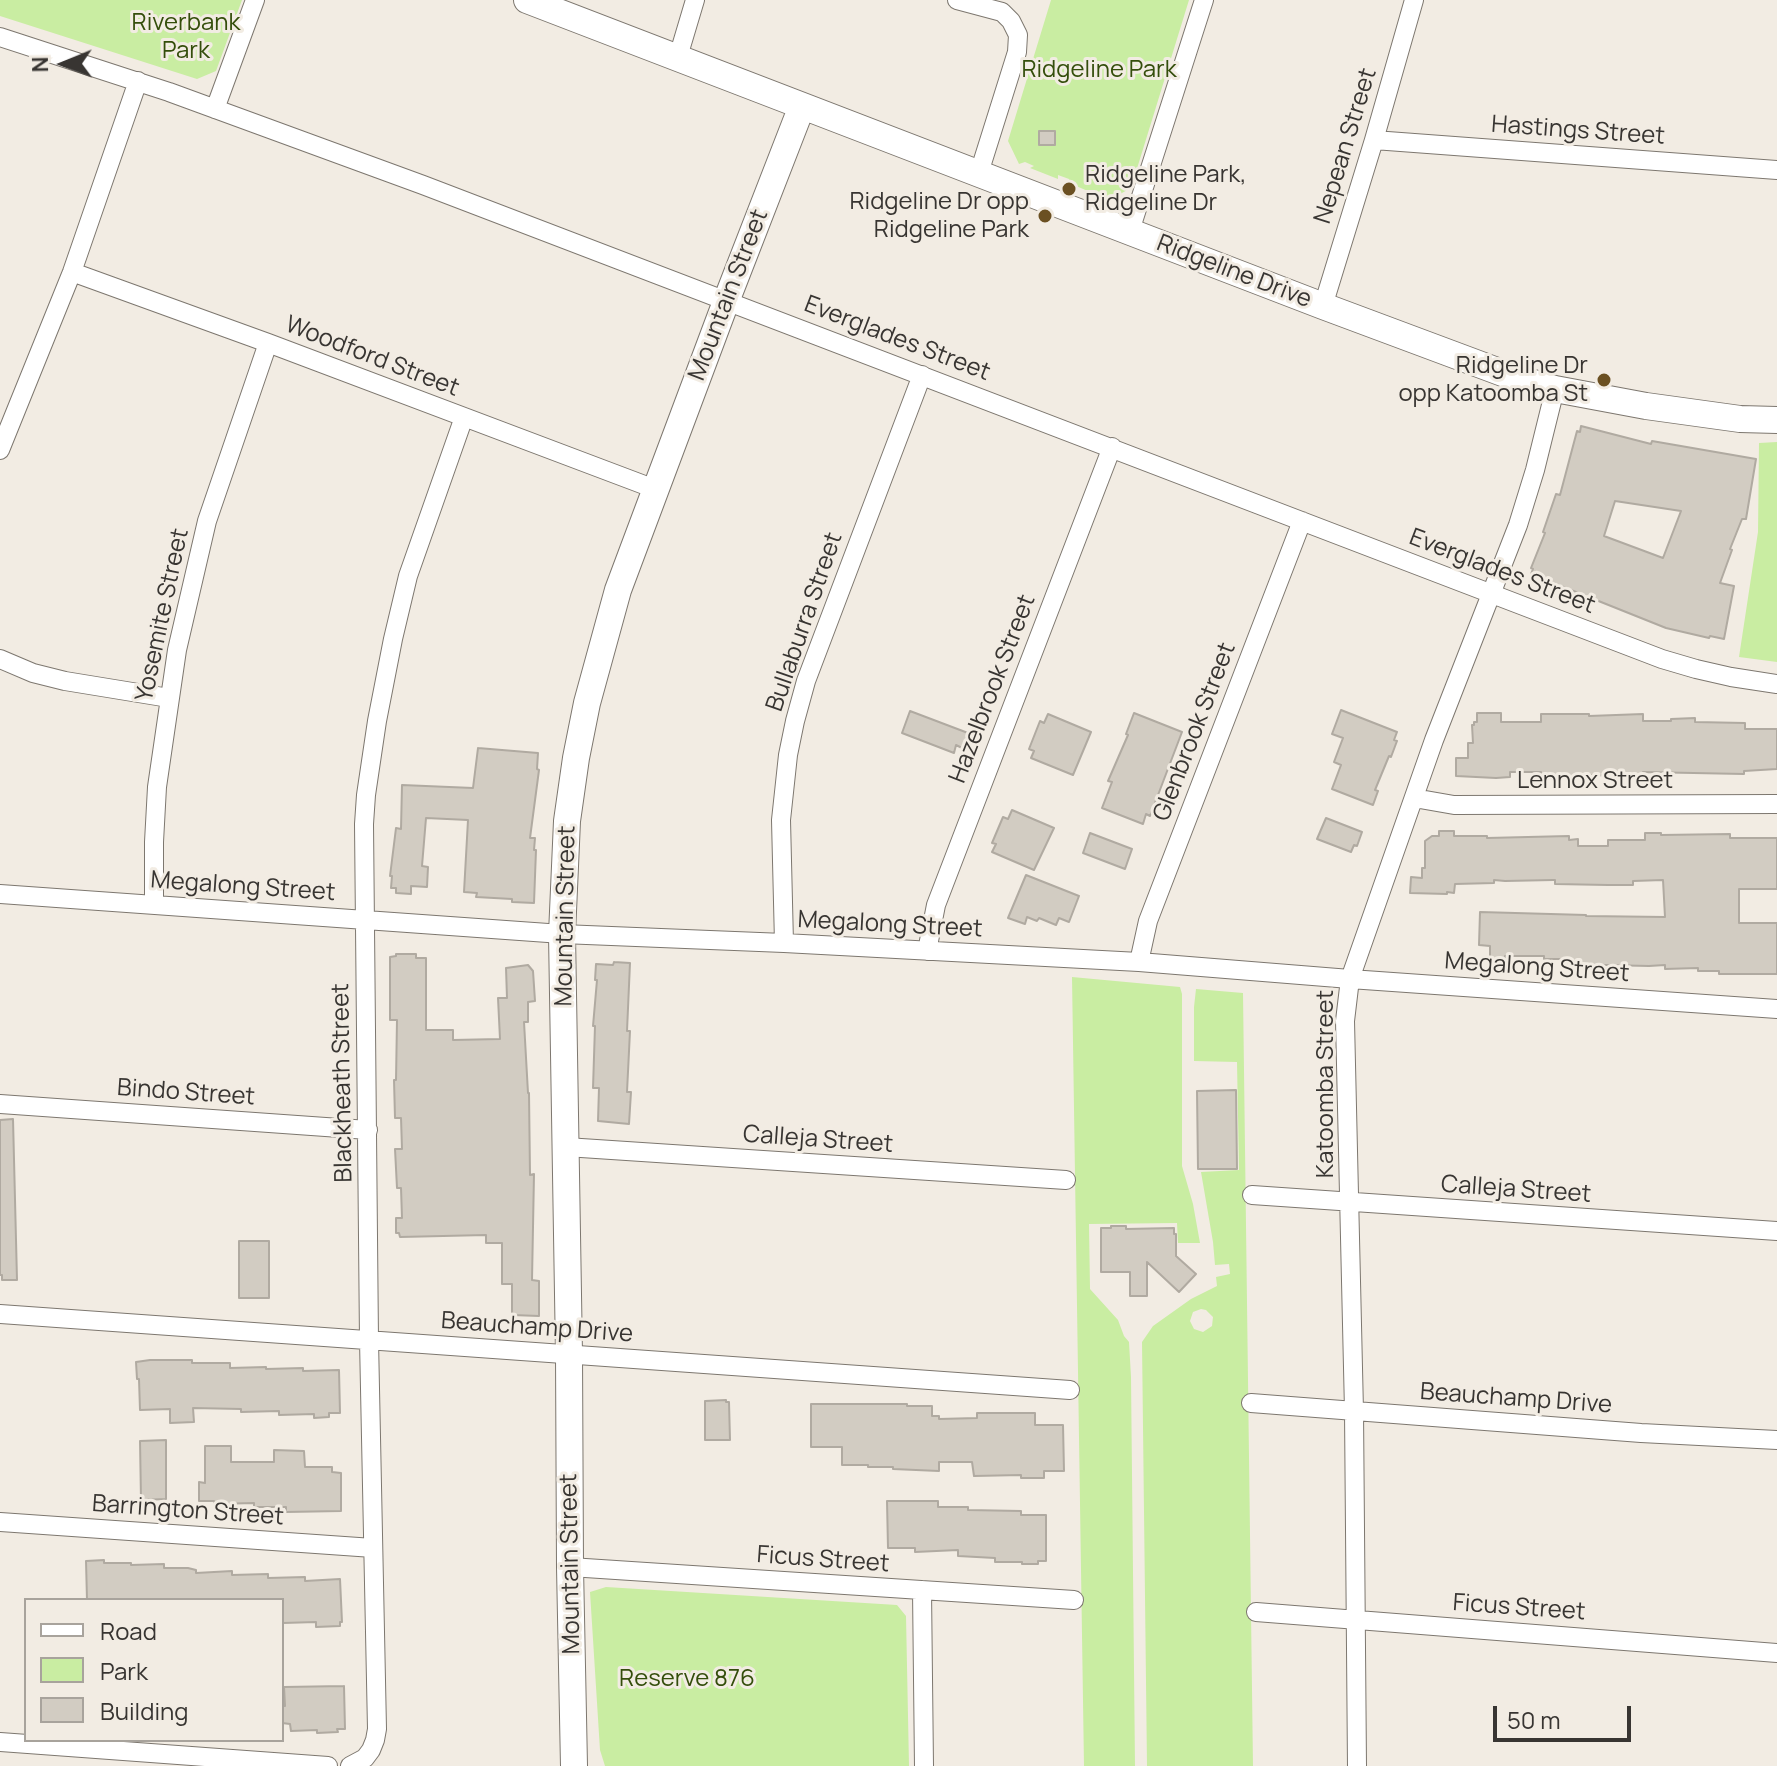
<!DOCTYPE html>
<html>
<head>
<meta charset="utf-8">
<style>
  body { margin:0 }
  #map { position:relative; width:1777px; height:1766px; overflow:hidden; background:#f2ece3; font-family:Manrope,sans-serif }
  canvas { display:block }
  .legend { position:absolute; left:24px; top:1598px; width:260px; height:144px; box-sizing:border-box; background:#f2ece3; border:2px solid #a8a39c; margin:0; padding:10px 14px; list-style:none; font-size:24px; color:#383532 }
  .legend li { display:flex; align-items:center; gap:16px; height:40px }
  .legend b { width:40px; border:2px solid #a8a39c }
  .north { position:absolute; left:24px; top:24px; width:80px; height:80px; -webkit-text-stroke:6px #f2ece3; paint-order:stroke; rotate:269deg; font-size:22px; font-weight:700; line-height:32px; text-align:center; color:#383532 }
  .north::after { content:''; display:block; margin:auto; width:28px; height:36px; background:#383532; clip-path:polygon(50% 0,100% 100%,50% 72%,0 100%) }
  .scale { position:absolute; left:1493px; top:1706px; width:138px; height:36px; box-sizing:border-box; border:4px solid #383532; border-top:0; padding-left:10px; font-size:24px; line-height:28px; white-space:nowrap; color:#383532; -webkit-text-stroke:6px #f2ece3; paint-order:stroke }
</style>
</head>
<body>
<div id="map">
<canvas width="1777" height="1766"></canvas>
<ul class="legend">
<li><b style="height:10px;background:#fff"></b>Road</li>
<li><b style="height:22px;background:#c9eda2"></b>Park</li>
<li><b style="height:22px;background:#d2ccc2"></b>Building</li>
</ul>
<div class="north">N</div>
<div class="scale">50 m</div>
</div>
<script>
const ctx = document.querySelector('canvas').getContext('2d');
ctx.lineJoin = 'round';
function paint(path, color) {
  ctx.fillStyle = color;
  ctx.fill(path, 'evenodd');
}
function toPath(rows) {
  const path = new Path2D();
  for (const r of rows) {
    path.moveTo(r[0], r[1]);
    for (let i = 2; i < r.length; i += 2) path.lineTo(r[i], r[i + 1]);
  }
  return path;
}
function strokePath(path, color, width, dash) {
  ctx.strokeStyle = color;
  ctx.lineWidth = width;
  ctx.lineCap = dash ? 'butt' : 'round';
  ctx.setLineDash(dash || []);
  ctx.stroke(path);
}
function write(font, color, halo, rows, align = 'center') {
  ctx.font = font + ' Manrope,sans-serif';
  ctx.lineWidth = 6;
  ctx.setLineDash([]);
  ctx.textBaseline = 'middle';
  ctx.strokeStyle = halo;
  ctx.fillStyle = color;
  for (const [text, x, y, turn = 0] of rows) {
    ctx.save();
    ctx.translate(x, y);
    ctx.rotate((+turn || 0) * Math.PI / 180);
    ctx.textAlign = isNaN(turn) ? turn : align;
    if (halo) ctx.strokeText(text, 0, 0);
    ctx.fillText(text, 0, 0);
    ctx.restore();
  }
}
paint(toPath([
  [0,0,242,0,216,71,197,79,0,16],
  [1051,0,1189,0,1131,188,1109,200,1069,183,1069,179,1058,175,1058,179,1030,168,1034,166,1025,162,1019,164,1008,141],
  [1777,442,1777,662,1739,657,1758,532,1759,443],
  [1072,977,1180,987,1182,994,1182,1166,1193,1204,1200,1243,1178,1243,1177,1223,1089,1224,1090,1289,1118,1320,1124,1336,1129,1342,1131,1377,1135,1766,1084,1766],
  [1196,989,1243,993,1253,1766,1147,1766,1142,1342,1153,1326,1191,1299,1217,1286,1216,1277,1230,1274,1229,1264,1215,1265,1213,1242,1201,1172,1239,1170,1237,1062,1194,1061,1194,1007],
  [1201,1309,1206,1310,1213,1317,1212,1326,1203,1332,1194,1329,1190,1321,1193,1312],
  [606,1587,897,1605,906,1616,909,1766,605,1766,600,1750,590,1592]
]), '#c9eda2');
const building = toPath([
  [1039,131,1055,131,1055,145,1039,145,1039,131],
  [1581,426,1651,444,1652,441,1756,459,1746,519,1742,519,1730,549,1732,550,1720,583,1734,586,1724,639,1710,636,1709,638,1666,628,1531,574,1533,569,1531,568,1545,533,1543,532,1556,494,1560,495,1577,431,1580,432,1581,426],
  [1615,501,1681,511,1663,558,1604,536,1615,501],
  [1341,710,1397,732,1394,740,1397,741,1391,757,1389,756,1375,790,1378,791,1373,805,1332,789,1341,765,1334,762,1343,738,1332,734,1341,710],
  [910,711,968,733,962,748,956,745,954,753,902,733,910,711],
  [1134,713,1182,732,1150,816,1146,814,1143,824,1102,808,1112,782,1108,781,1128,735,1126,734,1134,713],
  [1477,713,1501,713,1501,722,1541,722,1541,714,1589,714,1589,716,1643,714,1643,721,1671,721,1671,719,1695,718,1695,722,1745,723,1745,729,1777,729,1777,769,1744,771,1744,774,1643,772,1643,774,1640,776,1583,775,1583,777,1545,778,1545,775,1541,775,1541,772,1510,772,1510,777,1496,778,1456,776,1456,758,1468,758,1468,743,1473,743,1472,725,1474,725,1474,722,1477,722,1477,713],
  [1048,714,1091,732,1073,775,1031,758,1034,751,1029,749,1040,721,1044,723,1048,714],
  [478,748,538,753,537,769,539,770,530,838,535,838,534,850,536,850,534,903,512,902,512,899,476,897,477,893,464,892,468,820,426,818,422,866,428,867,427,887,411,886,411,894,396,893,396,888,391,888,392,876,390,876,396,828,401,829,402,785,473,788,478,748],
  [1012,810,1054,828,1034,870,992,852,996,844,992,843,1003,817,1008,819,1012,810],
  [1326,818,1362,832,1357,846,1354,845,1351,852,1317,839,1326,818],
  [1439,831,1454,831,1454,836,1487,836,1487,838,1569,836,1569,840,1578,839,1578,846,1608,846,1608,840,1645,840,1645,833,1661,833,1661,835,1730,834,1730,838,1777,838,1777,889,1739,889,1739,923,1777,923,1777,974,1719,974,1719,971,1698,971,1698,968,1665,969,1665,965,1649,966,1561,964,1561,959,1544,959,1544,956,1505,956,1505,960,1490,959,1490,946,1479,945,1480,912,1586,915,1586,916,1665,917,1663,880,1633,881,1633,885,1608,885,1555,884,1555,880,1553,880,1505,881,1494,880,1494,883,1455,884,1454,893,1447,892,1447,894,1410,893,1411,877,1422,878,1422,868,1425,868,1425,841,1432,836,1439,836,1439,831],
  [1090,833,1132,849,1125,869,1083,853,1090,833],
  [1026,875,1079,896,1069,922,1059,918,1056,925,1039,918,1037,921,1027,917,1025,924,1008,918,1026,875],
  [396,954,416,954,416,958,426,958,426,1030,453,1030,453,1040,500,1039,498,998,507,998,506,968,528,965,533,971,535,1001,528,1002,528,1022,524,1022,528,1093,529,1093,530,1175,534,1174,532,1280,539,1281,539,1316,512,1315,512,1284,502,1284,502,1243,486,1243,486,1235,400,1237,399,1233,396,1233,396,1218,402,1218,401,1188,397,1188,395,1149,402,1149,401,1118,395,1118,394,1080,396,1080,397,1020,390,1020,390,957,396,956,396,954],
  [614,962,630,963,627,1031,630,1031,627,1092,631,1092,629,1124,598,1121,599,1088,593,1088,595,1026,593,1026,597,980,595,980,596,964,613,965,614,962],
  [1236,1090,1237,1169,1198,1169,1197,1091,1236,1090],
  [13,1119,17,1280,2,1280,2,1275,0,1275,0,1120,13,1119],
  [1111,1226,1126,1226,1126,1229,1174,1228,1174,1234,1176,1234,1176,1256,1196,1274,1179,1292,1147,1262,1147,1296,1130,1296,1130,1272,1101,1272,1101,1228,1111,1228,1111,1226],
  [239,1241,269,1241,269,1298,239,1298,239,1241],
  [150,1360,192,1360,192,1363,230,1363,230,1368,266,1367,266,1369,303,1368,303,1371,339,1370,340,1413,329,1413,329,1417,314,1418,314,1414,279,1415,279,1411,241,1412,241,1409,193,1408,194,1422,170,1423,170,1409,140,1410,139,1379,137,1379,136,1362,150,1360],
  [726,1400,726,1402,729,1402,730,1440,705,1440,705,1401,726,1400],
  [811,1404,907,1404,907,1406,932,1406,932,1416,939,1416,939,1419,977,1418,977,1413,1035,1413,1035,1425,1063,1425,1064,1471,1044,1471,1044,1478,1021,1478,1021,1475,974,1476,972,1462,939,1462,939,1471,893,1469,893,1467,868,1467,868,1465,842,1465,842,1447,811,1447,811,1404],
  [166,1440,166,1499,141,1500,140,1441,166,1440],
  [205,1446,231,1446,231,1462,274,1462,274,1450,304,1451,305,1467,332,1467,332,1472,341,1473,341,1511,286,1512,286,1507,254,1507,254,1503,215,1504,214,1501,199,1501,199,1482,205,1483,205,1446],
  [887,1501,938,1501,938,1507,968,1507,968,1510,1021,1511,1021,1515,1046,1515,1046,1561,1038,1561,1038,1564,1022,1564,1022,1562,995,1562,995,1558,958,1556,958,1550,915,1552,915,1548,888,1548,887,1501],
  [104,1560,104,1563,131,1563,131,1565,164,1564,164,1568,188,1568,196,1570,196,1573,232,1571,232,1575,268,1574,268,1578,305,1577,305,1581,340,1579,342,1622,340,1622,340,1626,316,1627,316,1622,283,1623,282,1600,87,1600,86,1561,104,1560],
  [344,1686,345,1729,337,1729,338,1732,317,1733,317,1730,291,1731,290,1724,282,1723,282,1706,285,1706,284,1687,344,1686]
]);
paint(building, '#d2ccc2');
strokePath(building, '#b0aaa1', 2);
const street = toPath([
  [957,0,1002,12,1011,21,1018,35,1017,52,979,173],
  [0,37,169,92,423,185,1662,659,1696,669,1731,677,1777,684],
  [678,57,695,0],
  [215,109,255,0],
  [1374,140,1777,170],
  [1130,231,1204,0],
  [72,272,268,343,655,489],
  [1323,306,1374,140,1414,0],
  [0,450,72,272,138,81],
  [0,659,33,673,65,681,169,698],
  [1414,798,1454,805,1777,804],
  [0,894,562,934,784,943,1139,962,1350,979,1777,1009],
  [154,905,154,842,157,787,177,650,207,521,268,343],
  [784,943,781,820,788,755,795,721,806,681,922,375],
  [927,951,936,905,1112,447],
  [1139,962,1148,921,1302,521],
  [0,1104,368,1130],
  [566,1147,1066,1180],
  [1252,1195,1777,1231],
  [0,1314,1070,1390],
  [1251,1403,1641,1433,1777,1440],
  [0,1522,373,1548],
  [570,1567,1074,1600],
  [922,1590,924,1766],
  [1256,1612,1777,1653],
  [0,1742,328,1766],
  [350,1766,365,1758,371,1750,375,1740,377,1729,369,1340,364,824,366,795,377,721,393,639,408,576,464,417],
  [1357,1766,1354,1411,1345,1021,1350,979,1434,740,1518,525,1535,470,1555,389]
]);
const secondary = toPath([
  [527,0,1323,306,1516,378,1555,389,1646,406,1740,419,1777,420],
  [574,1766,570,1567,569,1354,562,934,567,821,576,758,587,703,618,590,727,299,802,106]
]);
strokePath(street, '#7d776f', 20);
strokePath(secondary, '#7d776f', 28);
strokePath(street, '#fff', 18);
strokePath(secondary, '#fff', 26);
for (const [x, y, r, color] of [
  [1069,189,8,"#6b5022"],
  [1045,216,8,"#6b5022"],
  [1604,380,8,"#6b5022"]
]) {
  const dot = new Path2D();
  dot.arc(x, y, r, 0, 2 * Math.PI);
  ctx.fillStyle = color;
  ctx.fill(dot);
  strokePath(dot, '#f2ece3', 3);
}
write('24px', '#344e0b', '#f2ece3', [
  ["Riverbank",186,23],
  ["Park",186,51],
  ["Ridgeline Park",1099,70],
  ["Reserve 876",687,1679]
]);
write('24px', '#383532', '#f2ece3', [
  ["Hastings Street",1578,131,4],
  ["Nepean Street",1346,146,-73],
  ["Ridgeline Drive",1234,272,21],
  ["Mountain Street",729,295,-69],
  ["Everglades Street",897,339,21],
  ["Woodford Street",372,357,21],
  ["Everglades Street",1502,572,21],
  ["Yosemite Street",163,615,-78],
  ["Bullaburra Street",805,622,-71],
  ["Hazelbrook Street",993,689,-69],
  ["Glenbrook Street",1195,732,-69],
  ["Lennox Street",1595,781],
  ["Megalong Street",243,887,4],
  ["Mountain Street",566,916,-89],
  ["Megalong Street",890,925,3],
  ["Megalong Street",1537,968,4],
  ["Blackheath Street",343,1083,-91],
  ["Katoomba Street",1326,1084,-90],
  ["Bindo Street",186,1093,4],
  ["Calleja Street",818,1140,4],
  ["Calleja Street",1516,1190,4],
  ["Beauchamp Drive",537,1328,4],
  ["Beauchamp Drive",1516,1399,4],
  ["Barrington Street",188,1511,4],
  ["Ficus Street",823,1560,4],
  ["Mountain Street",571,1564,-91],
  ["Ficus Street",1519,1608,4]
]);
write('24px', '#383532', '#f2ece3', [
  ["Ridgeline Park,",1085,175,"left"],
  ["Ridgeline Dr",1085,203,"left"],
  ["Ridgeline Dr opp",1029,202],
  ["Ridgeline Park",1029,230],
  ["Ridgeline Dr",1588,366],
  ["opp Katoomba St",1588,394]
], 'right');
</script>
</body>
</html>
